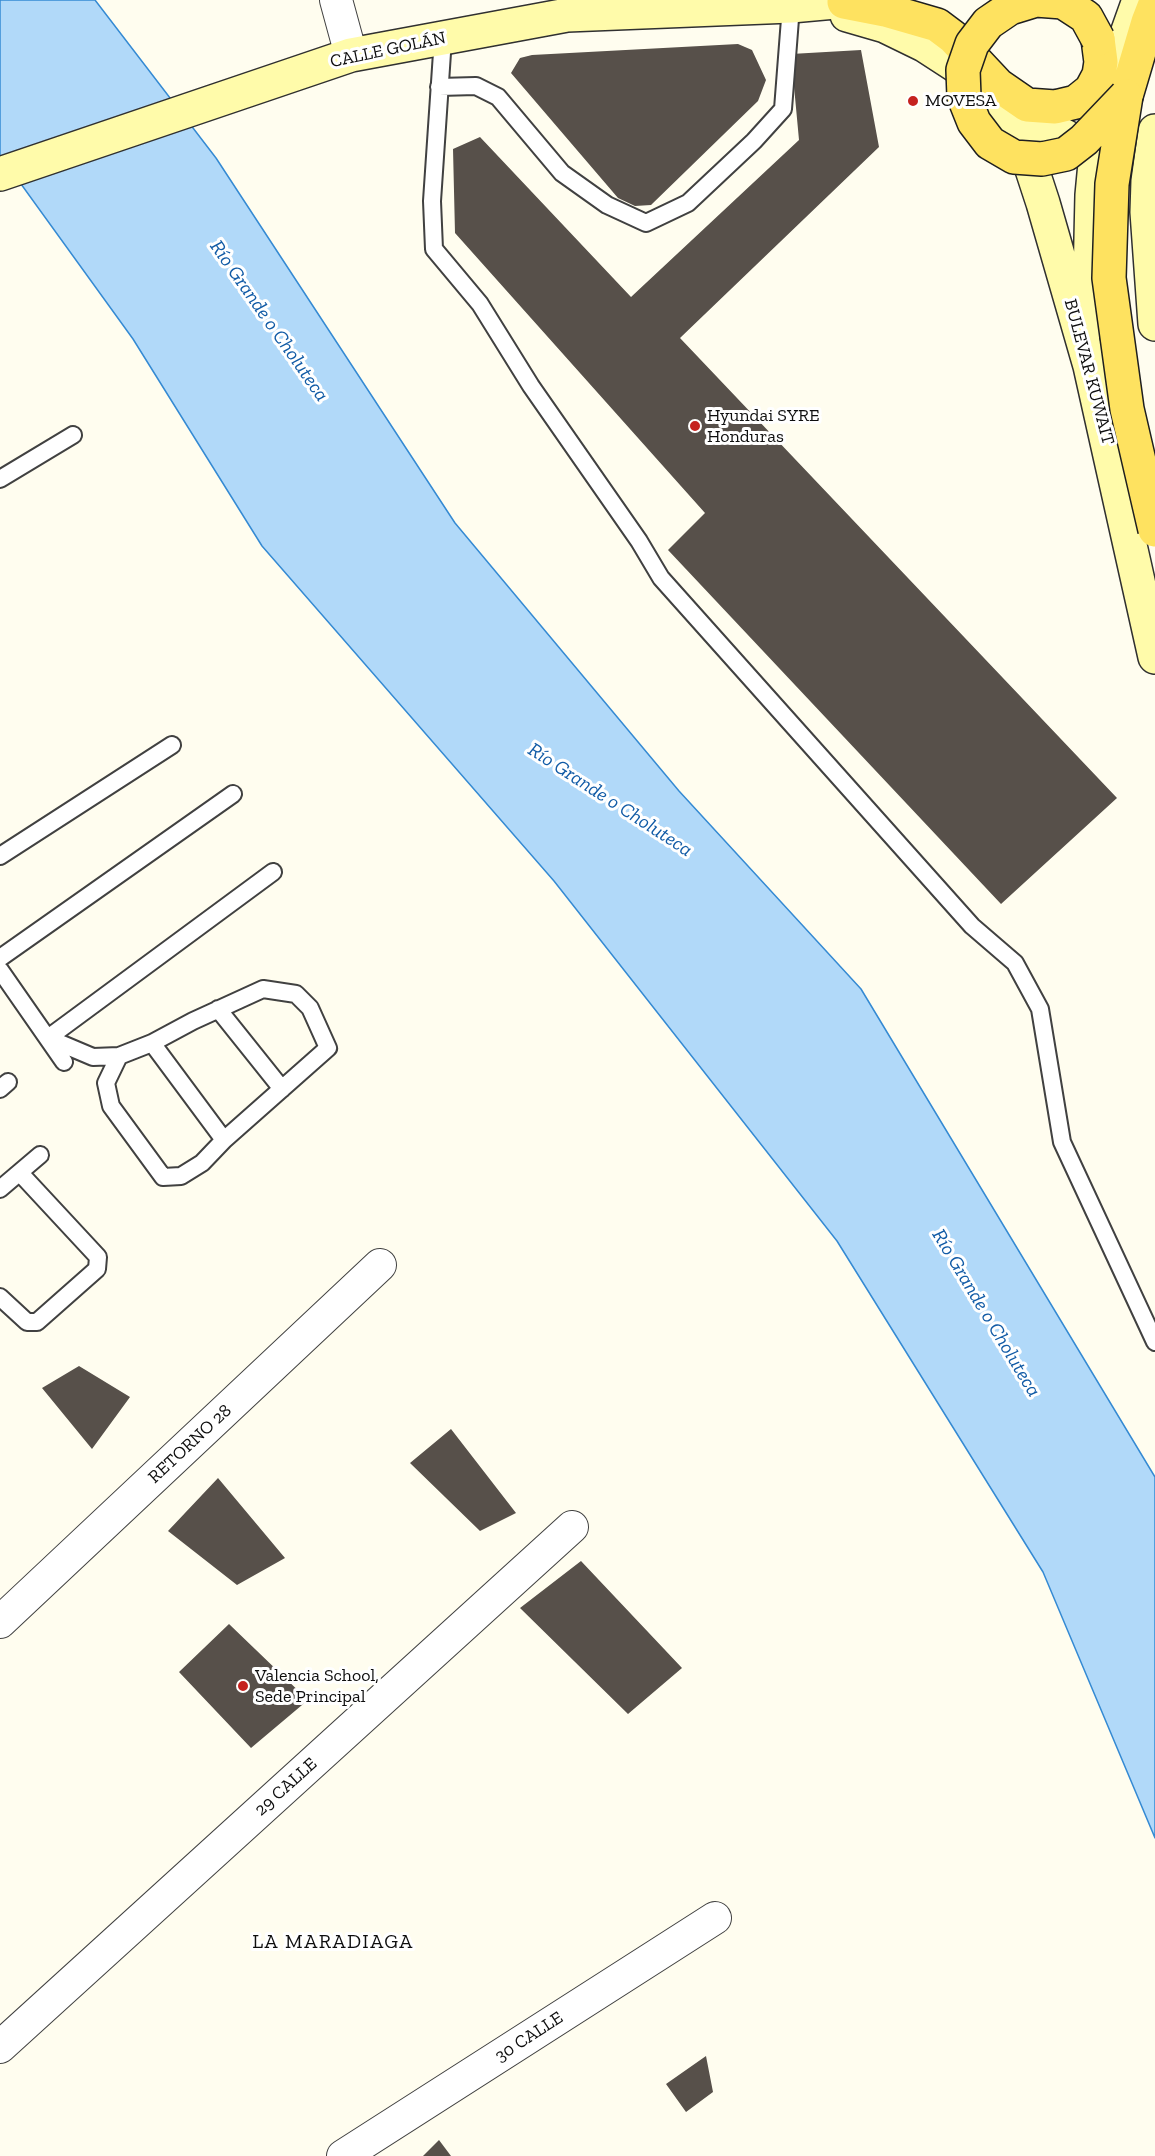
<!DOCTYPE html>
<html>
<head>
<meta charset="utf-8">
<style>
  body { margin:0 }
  canvas { display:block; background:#fffdef }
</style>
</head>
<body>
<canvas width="1155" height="2156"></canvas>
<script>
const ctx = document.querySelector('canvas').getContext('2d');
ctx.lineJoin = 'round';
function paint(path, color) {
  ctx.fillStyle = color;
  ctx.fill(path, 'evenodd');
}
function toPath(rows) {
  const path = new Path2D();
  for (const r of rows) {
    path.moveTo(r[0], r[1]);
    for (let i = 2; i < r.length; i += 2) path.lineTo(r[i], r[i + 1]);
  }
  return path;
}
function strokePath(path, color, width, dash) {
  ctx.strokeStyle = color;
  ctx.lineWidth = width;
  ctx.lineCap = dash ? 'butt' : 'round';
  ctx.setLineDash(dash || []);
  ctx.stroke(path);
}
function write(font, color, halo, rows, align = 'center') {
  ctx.font = font + ' "Zilla Slab",serif';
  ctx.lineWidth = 6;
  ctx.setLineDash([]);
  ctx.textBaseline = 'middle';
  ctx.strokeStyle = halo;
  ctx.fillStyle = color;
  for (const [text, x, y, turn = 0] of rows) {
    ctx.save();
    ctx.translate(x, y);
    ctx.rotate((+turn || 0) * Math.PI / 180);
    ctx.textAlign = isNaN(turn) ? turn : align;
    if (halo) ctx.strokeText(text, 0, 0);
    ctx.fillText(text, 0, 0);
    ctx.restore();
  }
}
const water = toPath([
  [0,0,95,0,216,158,455,523,679,791,861,989,1155,1477,1155,1838,1043,1572,837,1241,554,881,262,546,133,339,0,155,0,0]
]);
paint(water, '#b1d9f9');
strokePath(water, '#358ad3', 1.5);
paint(toPath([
  [738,44,752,50,766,80,758,101,651,205,635,206,618,198,511,73,520,58,532,55],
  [861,50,879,147,680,338,1117,798,1001,904,668,550,705,513,455,233,453,149,480,137,631,297,799,140,791,54],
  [79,1366,130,1397,92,1449,42,1388],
  [451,1429,516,1513,480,1531,410,1463],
  [218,1478,285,1558,237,1585,168,1531],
  [581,1561,682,1668,628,1714,520,1608],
  [229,1624,308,1700,251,1748,179,1672],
  [706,2056,713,2092,686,2112,666,2084],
  [439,2140,451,2156,423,2156]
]), '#57504a');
const lane = toPath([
  [443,38,432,201,434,249,480,304,531,386,639,541,661,578,972,926,1015,963,1040,1009,1062,1142,1155,1342],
  [439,87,476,86,498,97,562,173,607,205,646,223,688,203,754,141,783,109,791,6],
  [0,479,73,435],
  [0,856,172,745],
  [0,958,233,794],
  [0,970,64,1062],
  [218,1009,282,1089],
  [152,1043,224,1140],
  [119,1056,106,1083,111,1106,163,1177,181,1176,202,1163,224,1140,328,1048,310,1008,296,994,263,989,193,1021,152,1043,119,1056,93,1057,48,1038,273,872],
  [0,1089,8,1082],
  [0,1189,40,1155],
  [0,1297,27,1322,37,1322,97,1269,98,1257,20,1173]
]);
const street = toPath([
  [336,0,351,55],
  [0,1622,380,1265],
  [0,2047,572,1527],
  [343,2156,715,1918]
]);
const secondary = toPath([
  [847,15,885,26,924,45,961,69,993,99,1024,145,1043,203,1090,366,1155,657],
  [999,102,1103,156],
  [1155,131,1148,181,1147,212,1155,324],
  [0,174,351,55,567,15,791,6,857,0],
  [1089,325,1092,195,1096,153,1124,42,1139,0]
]);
const primary = toPath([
  [844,2,885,10,937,25,953,37,998,85,1027,105,1055,107,1076,102,1091,90,1099,75,1101,62,1098,39],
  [1126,96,1148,22,1155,4]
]);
strokePath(lane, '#414141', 20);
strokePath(street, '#414141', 34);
strokePath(secondary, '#303030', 36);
strokePath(primary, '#1f1f1f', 36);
strokePath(lane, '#fff', 16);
strokePath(street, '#fff', 32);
strokePath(secondary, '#fffbaa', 33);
strokePath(primary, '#fee260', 33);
const primaryBridge = toPath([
  [1098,39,1086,17,1063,2,1036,0,1010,8,988,23,972,44,963,70,964,97,974,122,990,143,1014,157,1042,159,1066,154,1084,140,1126,96],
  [1126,96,1112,184,1109,278,1127,409,1155,530]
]);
strokePath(primaryBridge, '#1f1f1f', 36, []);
strokePath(primaryBridge, '#fee260', 33);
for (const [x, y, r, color] of [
  [913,101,6,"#c5221f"],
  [695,426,6,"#c5221f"],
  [243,1686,6,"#c5221f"]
]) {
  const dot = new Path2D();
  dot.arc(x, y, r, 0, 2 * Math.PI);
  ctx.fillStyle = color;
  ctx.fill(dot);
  strokePath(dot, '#fff', 2);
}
write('18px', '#0e0e0e', '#fff', [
  ["CALLE GOLÁN",388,50,-12],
  ["BULEVAR KUWAIT",1089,372,75],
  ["RETORNO 28",190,1444,-43],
  ["29 CALLE",286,1787,-42],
  ["30 CALLE",529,2037,-33]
]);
write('18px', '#0e0e0e', '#fff', [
  ["MOVESA",925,101],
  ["Hyundai SYRE",707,416],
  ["Honduras",707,437],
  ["Valencia School,",255,1676],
  ["Sede Principal",255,1697]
], 'left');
write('italic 20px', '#115ba6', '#fff', [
  ["Río Grande o Choluteca",269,321,55],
  ["Río Grande o Choluteca",610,800,33],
  ["Río Grande o Choluteca",986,1313,59]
]);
ctx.letterSpacing = '1.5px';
write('20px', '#0e0e0e', '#fff', [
  ["LA MARADIAGA",333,1942]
]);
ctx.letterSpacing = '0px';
</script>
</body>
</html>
